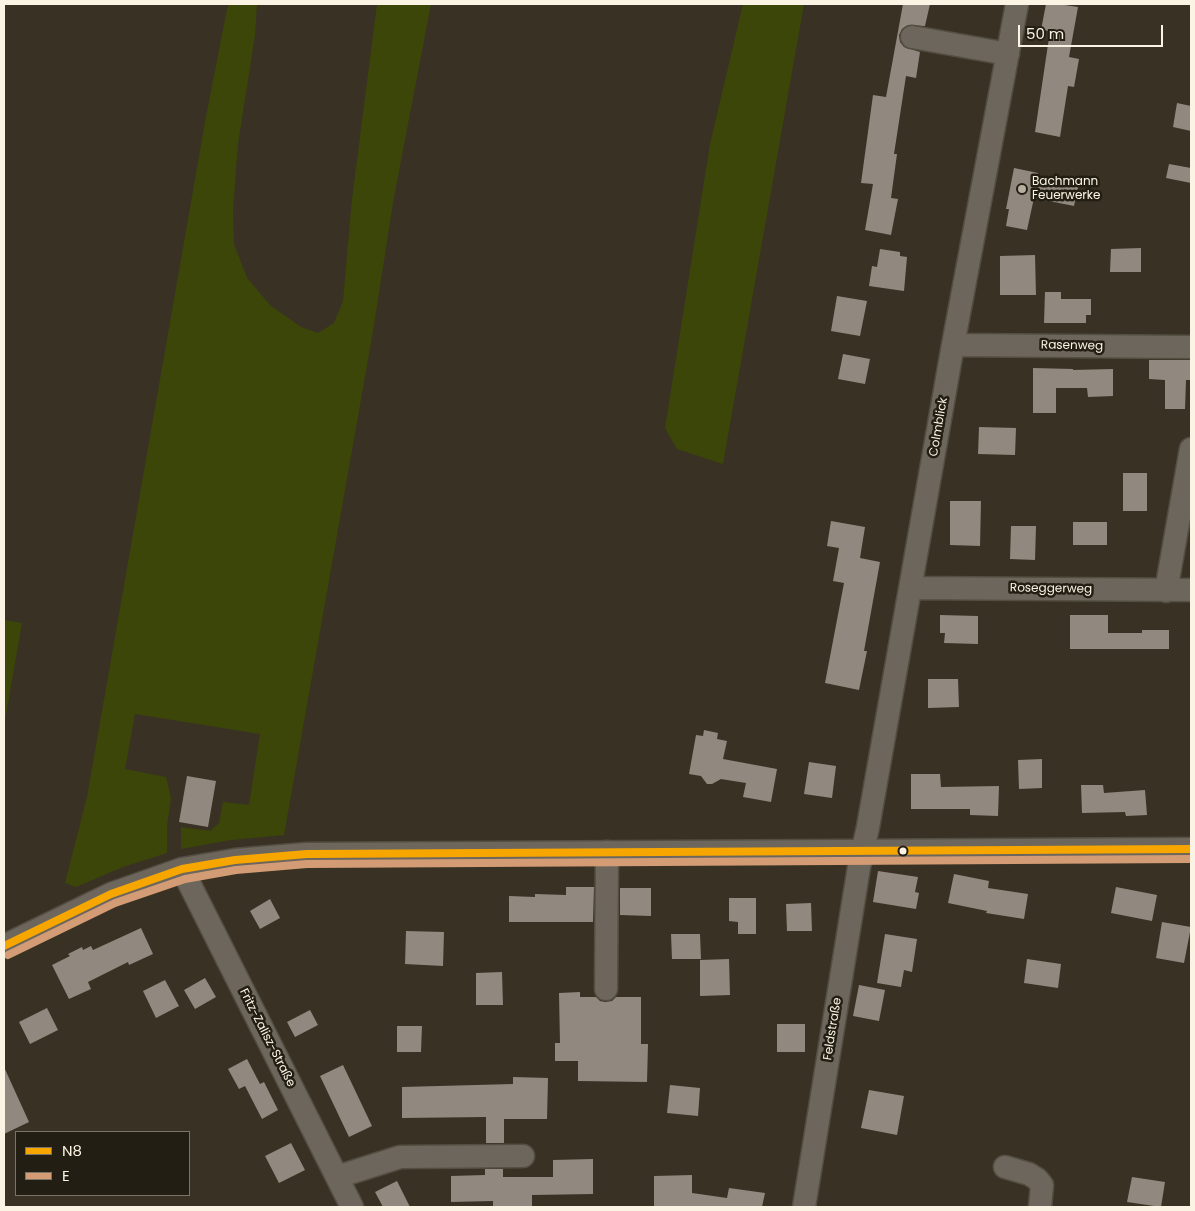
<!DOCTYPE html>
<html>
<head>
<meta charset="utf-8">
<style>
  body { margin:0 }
  #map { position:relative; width:1195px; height:1211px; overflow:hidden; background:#393224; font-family:Poppins,sans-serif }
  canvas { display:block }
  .frame { position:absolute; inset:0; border:5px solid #fbf4e5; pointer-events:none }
  .legend { position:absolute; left:15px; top:1131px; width:175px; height:65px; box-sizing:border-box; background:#231e13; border:1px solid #797467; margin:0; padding:6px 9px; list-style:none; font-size:15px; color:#fbf4e5 }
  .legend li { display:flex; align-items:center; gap:10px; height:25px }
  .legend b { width:25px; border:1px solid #797467 }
  .scale { position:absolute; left:1018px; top:25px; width:145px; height:22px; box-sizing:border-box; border:2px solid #fbf4e5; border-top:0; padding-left:6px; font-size:15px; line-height:18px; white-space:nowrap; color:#fbf4e5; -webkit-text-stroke:4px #231e13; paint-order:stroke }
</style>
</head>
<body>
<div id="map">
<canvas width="1195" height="1211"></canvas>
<div class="frame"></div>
<ul class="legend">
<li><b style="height:6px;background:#f7a600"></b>N8</li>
<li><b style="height:6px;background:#d39c74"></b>E</li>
</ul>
<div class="scale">50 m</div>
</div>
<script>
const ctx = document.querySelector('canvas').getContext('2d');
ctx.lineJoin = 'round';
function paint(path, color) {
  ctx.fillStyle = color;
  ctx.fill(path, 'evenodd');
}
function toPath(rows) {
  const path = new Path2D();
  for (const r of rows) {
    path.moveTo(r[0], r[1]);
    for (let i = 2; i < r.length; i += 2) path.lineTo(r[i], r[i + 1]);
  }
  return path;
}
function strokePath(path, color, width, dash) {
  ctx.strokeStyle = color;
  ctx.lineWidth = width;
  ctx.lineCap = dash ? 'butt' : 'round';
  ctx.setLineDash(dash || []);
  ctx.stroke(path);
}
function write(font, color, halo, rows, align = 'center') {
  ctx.font = font + ' Poppins,sans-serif';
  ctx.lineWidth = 5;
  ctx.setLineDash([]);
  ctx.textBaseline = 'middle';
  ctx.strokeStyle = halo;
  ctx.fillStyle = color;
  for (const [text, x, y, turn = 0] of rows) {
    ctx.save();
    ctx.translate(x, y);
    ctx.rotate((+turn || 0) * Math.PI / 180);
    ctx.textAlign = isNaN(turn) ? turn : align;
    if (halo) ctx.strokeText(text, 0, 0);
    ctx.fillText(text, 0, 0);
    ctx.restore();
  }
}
paint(toPath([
  [228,4,257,4,255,35,238,144,233,210,234,244,247,278,271,306,301,327,318,333,334,323,343,301,352,199,377,4,431,4,394,197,372,337,284,835,231,840,181,849,181,827,210,831,219,823,223,802,249,805,260,734,135,714,125,769,166,777,171,798,167,826,167,853,123,867,76,887,65,883,87,797,205,122],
  [743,4,804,4,723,464,677,449,665,428,710,144],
  [4,620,22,623,4,726]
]), '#3c4608');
paint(toPath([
  [903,4,930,4,925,26,908,25,902,29,899,35,900,42,904,47,920,52,916,78,906,76,894,154,897,154,891,198,898,199,891,235,865,230,873,184,861,183,873,95,886,97],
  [1046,4,1058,4,1078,7,1069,57,1079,59,1074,87,1068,86,1060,137,1035,132,1050,31,1041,30],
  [1177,103,1191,106,1191,131,1173,127],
  [1169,164,1191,168,1191,183,1166,178],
  [1014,168,1038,173,1037,179,1078,187,1074,206,1034,198,1027,230,1006,226,1009,209,1006,209],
  [1141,248,1141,272,1110,272,1111,249],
  [880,249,900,252,900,256,907,257,904,291,869,286,872,266,877,267],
  [1035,255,1036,295,1000,295,1000,256],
  [1045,292,1061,292,1061,299,1091,299,1091,315,1086,315,1086,323,1044,323],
  [837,296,867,301,860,336,831,331],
  [843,354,870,359,865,384,838,379],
  [1149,360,1191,360,1191,380,1186,380,1185,409,1165,409,1165,380,1149,379],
  [1033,368,1073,369,1073,370,1113,369,1113,396,1088,397,1087,388,1056,388,1056,413,1033,413],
  [979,427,1016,428,1015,455,978,454],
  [1123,473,1147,473,1147,511,1123,511],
  [950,501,981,501,980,546,950,545],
  [831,521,865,527,860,558,880,562,864,651,867,651,859,690,825,683,844,583,833,581,839,548,827,546],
  [1073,522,1107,522,1107,545,1073,545],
  [1011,526,1036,526,1035,560,1010,559],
  [940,615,978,616,978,644,944,643,945,633,940,633],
  [1070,615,1108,615,1108,633,1142,633,1142,630,1169,630,1169,649,1070,649],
  [928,679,958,679,959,707,928,708],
  [704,730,718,733,717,739,727,741,723,759,777,769,771,802,743,797,746,783,721,779,712,784,707,784,701,776,689,774,696,735,703,736],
  [1042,759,1042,788,1019,789,1018,760],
  [809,762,836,766,832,798,804,794],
  [911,774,940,774,941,787,999,786,998,816,970,815,970,809,911,809],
  [187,776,216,781,208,827,179,822],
  [1081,785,1103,785,1104,793,1145,790,1147,815,1126,816,1125,812,1082,813],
  [878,871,918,877,915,892,919,893,916,909,873,902],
  [954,874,989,881,988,888,1028,894,1024,919,986,913,987,911,948,903],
  [566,887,594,887,593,922,509,922,509,896,535,897,535,894,566,895],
  [1116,887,1157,895,1152,921,1111,913],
  [620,888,651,888,651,916,620,915],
  [729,898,756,898,756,934,738,934,738,922,729,921],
  [270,899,280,918,260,929,250,911],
  [811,903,812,931,787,931,786,904],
  [1162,922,1191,927,1184,963,1156,958],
  [141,928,153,954,129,965,128,962,88,982,91,989,69,999,52,965,70,956,68,954,82,947,83,950,91,946,93,950],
  [406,931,444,932,443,966,405,964],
  [671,934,700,934,701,959,672,959],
  [885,934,917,939,912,972,904,970,901,987,877,983],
  [729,959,730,995,700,996,700,960],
  [1027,959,1061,964,1058,988,1024,983],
  [502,972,503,1005,476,1005,476,973],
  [205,978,216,997,195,1009,184,990],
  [165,980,179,1006,156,1018,143,991],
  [859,985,885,990,879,1021,853,1016],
  [580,992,580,997,596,997,600,1001,605,1002,612,1001,616,997,641,997,641,1044,648,1044,647,1082,578,1081,578,1061,555,1061,555,1043,560,1043,559,993],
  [47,1008,58,1030,30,1044,19,1022],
  [310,1010,318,1025,295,1037,287,1022],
  [777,1024,805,1024,805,1052,777,1052],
  [397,1026,422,1026,421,1052,397,1052],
  [247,1059,260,1084,264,1082,278,1110,262,1119,245,1086,239,1089,228,1069],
  [343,1065,372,1126,349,1137,320,1076],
  [4,1067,29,1122,4,1134],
  [513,1077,548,1078,547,1119,504,1119,504,1143,486,1143,486,1117,402,1118,402,1087,513,1084],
  [670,1085,700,1088,698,1116,667,1113],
  [869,1090,904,1096,897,1135,861,1128],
  [291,1143,305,1170,279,1183,265,1156],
  [593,1159,593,1194,532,1195,532,1207,493,1207,493,1201,451,1202,451,1176,485,1175,485,1169,503,1169,503,1177,553,1177,553,1160],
  [692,1175,692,1193,727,1198,729,1188,765,1193,762,1207,654,1207,654,1176],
  [1132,1177,1165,1182,1161,1207,1127,1202],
  [397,1181,410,1207,383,1207,375,1192]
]), '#91887f');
const minor = toPath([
  [912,37,1008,54],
  [953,345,1191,347],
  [911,588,1191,590],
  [1166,591,1191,449],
  [182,869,352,1207],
  [4,946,111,894,182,869,235,860,307,854,1191,849],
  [606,989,607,852],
  [1005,1167,1029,1174,1037,1179,1042,1185,1040,1207],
  [337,1177,400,1157,523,1156],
  [804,1207,859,867,868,827,953,345,1017,4]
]);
strokePath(minor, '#534e41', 25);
strokePath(minor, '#6c665c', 22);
strokePath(toPath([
  [4,946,111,894,182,869,235,860,307,854,1191,849]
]), '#f7a600', 8);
strokePath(toPath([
  [8,955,115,903,185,879,236,870,307,864,1191,859]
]), '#d39c74', 8);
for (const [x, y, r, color] of [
  [1022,189,5,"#b7b0a1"],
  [903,851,4.5,"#fbf4e5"]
]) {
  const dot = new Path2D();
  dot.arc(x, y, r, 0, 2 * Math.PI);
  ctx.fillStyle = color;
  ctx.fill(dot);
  strokePath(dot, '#231e13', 2);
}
write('12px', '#fbf4e5', '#231e13', [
  ["Bachmann",1032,182],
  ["Feuerwerke",1032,196]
], 'left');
write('12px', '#fbf4e5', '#231e13', [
  ["Rasenweg",1072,346,1],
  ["Colmblick",939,427,-80],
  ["Roseggerweg",1051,589,1],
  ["Feldstraße",833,1029,-81],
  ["Fritz-Zalisz-Straße",267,1038,63]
]);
</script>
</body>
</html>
